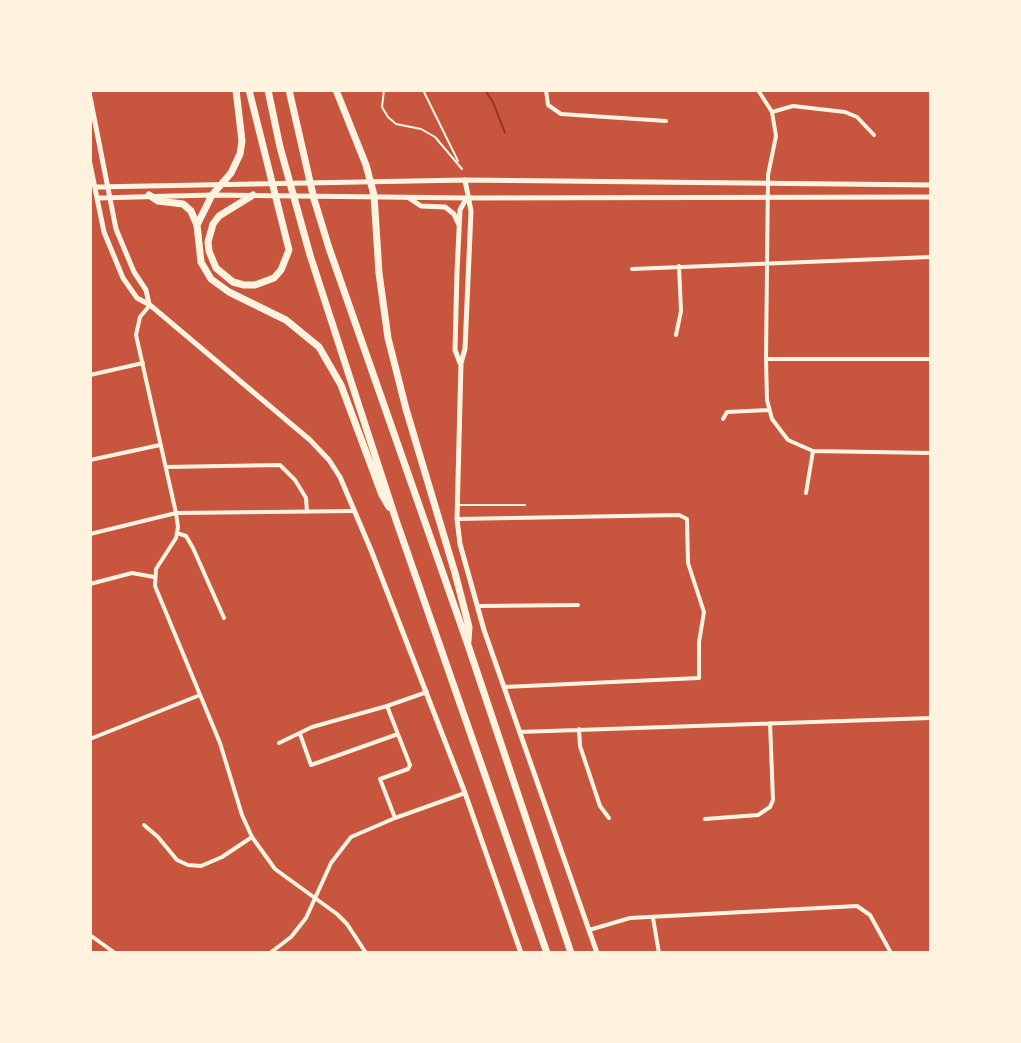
<!DOCTYPE html>
<html>
<head>
<meta charset="utf-8">
<style>
  body { margin:0 }
  #map { position:relative; width:1021px; height:1043px; overflow:hidden; background:#c8553d; font-family:"Fira Sans Condensed",sans-serif }
  canvas { display:block }
  .frame { position:absolute; inset:0; border:92px solid #fff3e0; pointer-events:none }
</style>
</head>
<body>
<div id="map">
<canvas width="1021" height="1043"></canvas>
<div class="frame"></div>
</div>
<script>
const ctx = document.querySelector('canvas').getContext('2d');
ctx.lineJoin = 'round';
function toPath(rows) {
  const path = new Path2D();
  for (const r of rows) {
    path.moveTo(r[0], r[1]);
    for (let i = 2; i < r.length; i += 2) path.lineTo(r[i], r[i + 1]);
  }
  return path;
}
function strokePath(path, color, width, dash) {
  ctx.strokeStyle = color;
  ctx.lineWidth = width;
  ctx.lineCap = dash ? 'butt' : 'round';
  ctx.setLineDash(dash || []);
  ctx.stroke(path);
}
strokePath(toPath([
  [485,90,493,102,505,133]
]), '#8f3625', 2);
strokePath(toPath([
  [384,90,382,107,388,117,396,124,421,129,435,137,462,169],
  [423,90,458,161],
  [458,505,525,505]
]), '#fff3e0', 2);
strokePath(toPath([
  [546,90,548,105,561,114,666,121],
  [758,90,772,112,776,136,768,175,766,359,767,400,772,419,788,440,813,451,931,453],
  [772,112,793,106,845,112,857,117,874,135],
  [632,269,931,257],
  [150,305,140,317,136,335,176,513,355,511],
  [676,335,681,311,679,266],
  [766,359,931,359],
  [90,375,143,363],
  [723,419,727,412,768,410],
  [90,460,160,445],
  [166,467,280,465,295,480,306,498,307,512],
  [806,493,813,451],
  [457,519,679,515,687,519,688,563,704,612,699,642,699,678,504,687],
  [177,533,186,536,193,548,224,618],
  [90,534,176,513,178,527,176,538,156,569,155,586,220,743,242,815,252,837,275,869,337,914,347,924,366,953],
  [90,584,132,573,154,577],
  [478,606,578,605],
  [387,706,410,765,408,769,380,779,395,818],
  [579,729,580,746,600,806,609,818],
  [519,732,931,718],
  [300,734,311,765,398,734],
  [90,739,200,695],
  [279,743,312,727,387,706,427,692],
  [705,819,758,815,770,807,773,800,770,723],
  [144,825,158,837,177,860,188,865,201,866,222,857,252,837],
  [653,918,659,953],
  [589,930,630,918,857,906,870,915,891,953],
  [90,935,115,953],
  [270,953,291,937,306,918,331,863,351,837,395,818,465,793]
]), '#fff3e0', 4);
strokePath(toPath([
  [465,180,471,211,465,349,461,363,457,519,460,544,484,630,597,953],
  [409,198,421,206,445,207,454,214,459,225],
  [460,363,455,350,457,272,460,210,466,199]
]), '#fff3e0', 5);
strokePath(toPath([
  [90,97,116,229,134,272,146,290,149,304],
  [90,164,104,232,123,278,137,298,150,305,310,440,329,460,340,477,371,550,465,793,521,953],
  [95,187,465,180,931,185],
  [98,198,212,195,467,198,931,197]
]), '#fff3e0', 5);
strokePath(toPath([
  [249,90,289,250,281,270,274,278,255,285,244,285,233,282,216,268,209,251,208,242,213,224,219,216,253,195],
  [268,90,280,147,310,255,396,520,547,953],
  [289,90,314,199,329,248,468,645,571,953],
  [336,90,366,165,374,195,379,273,388,338,406,409,455,573,469,627,468,641],
  [149,195,158,201,183,204,191,211,197,225,201,262,211,279,229,292,286,320,319,347,341,385,382,495,389,507],
  [197,225,212,195,231,173,240,154,242,141,236,90]
]), '#fff3e0', 7);
</script>
</body>
</html>
